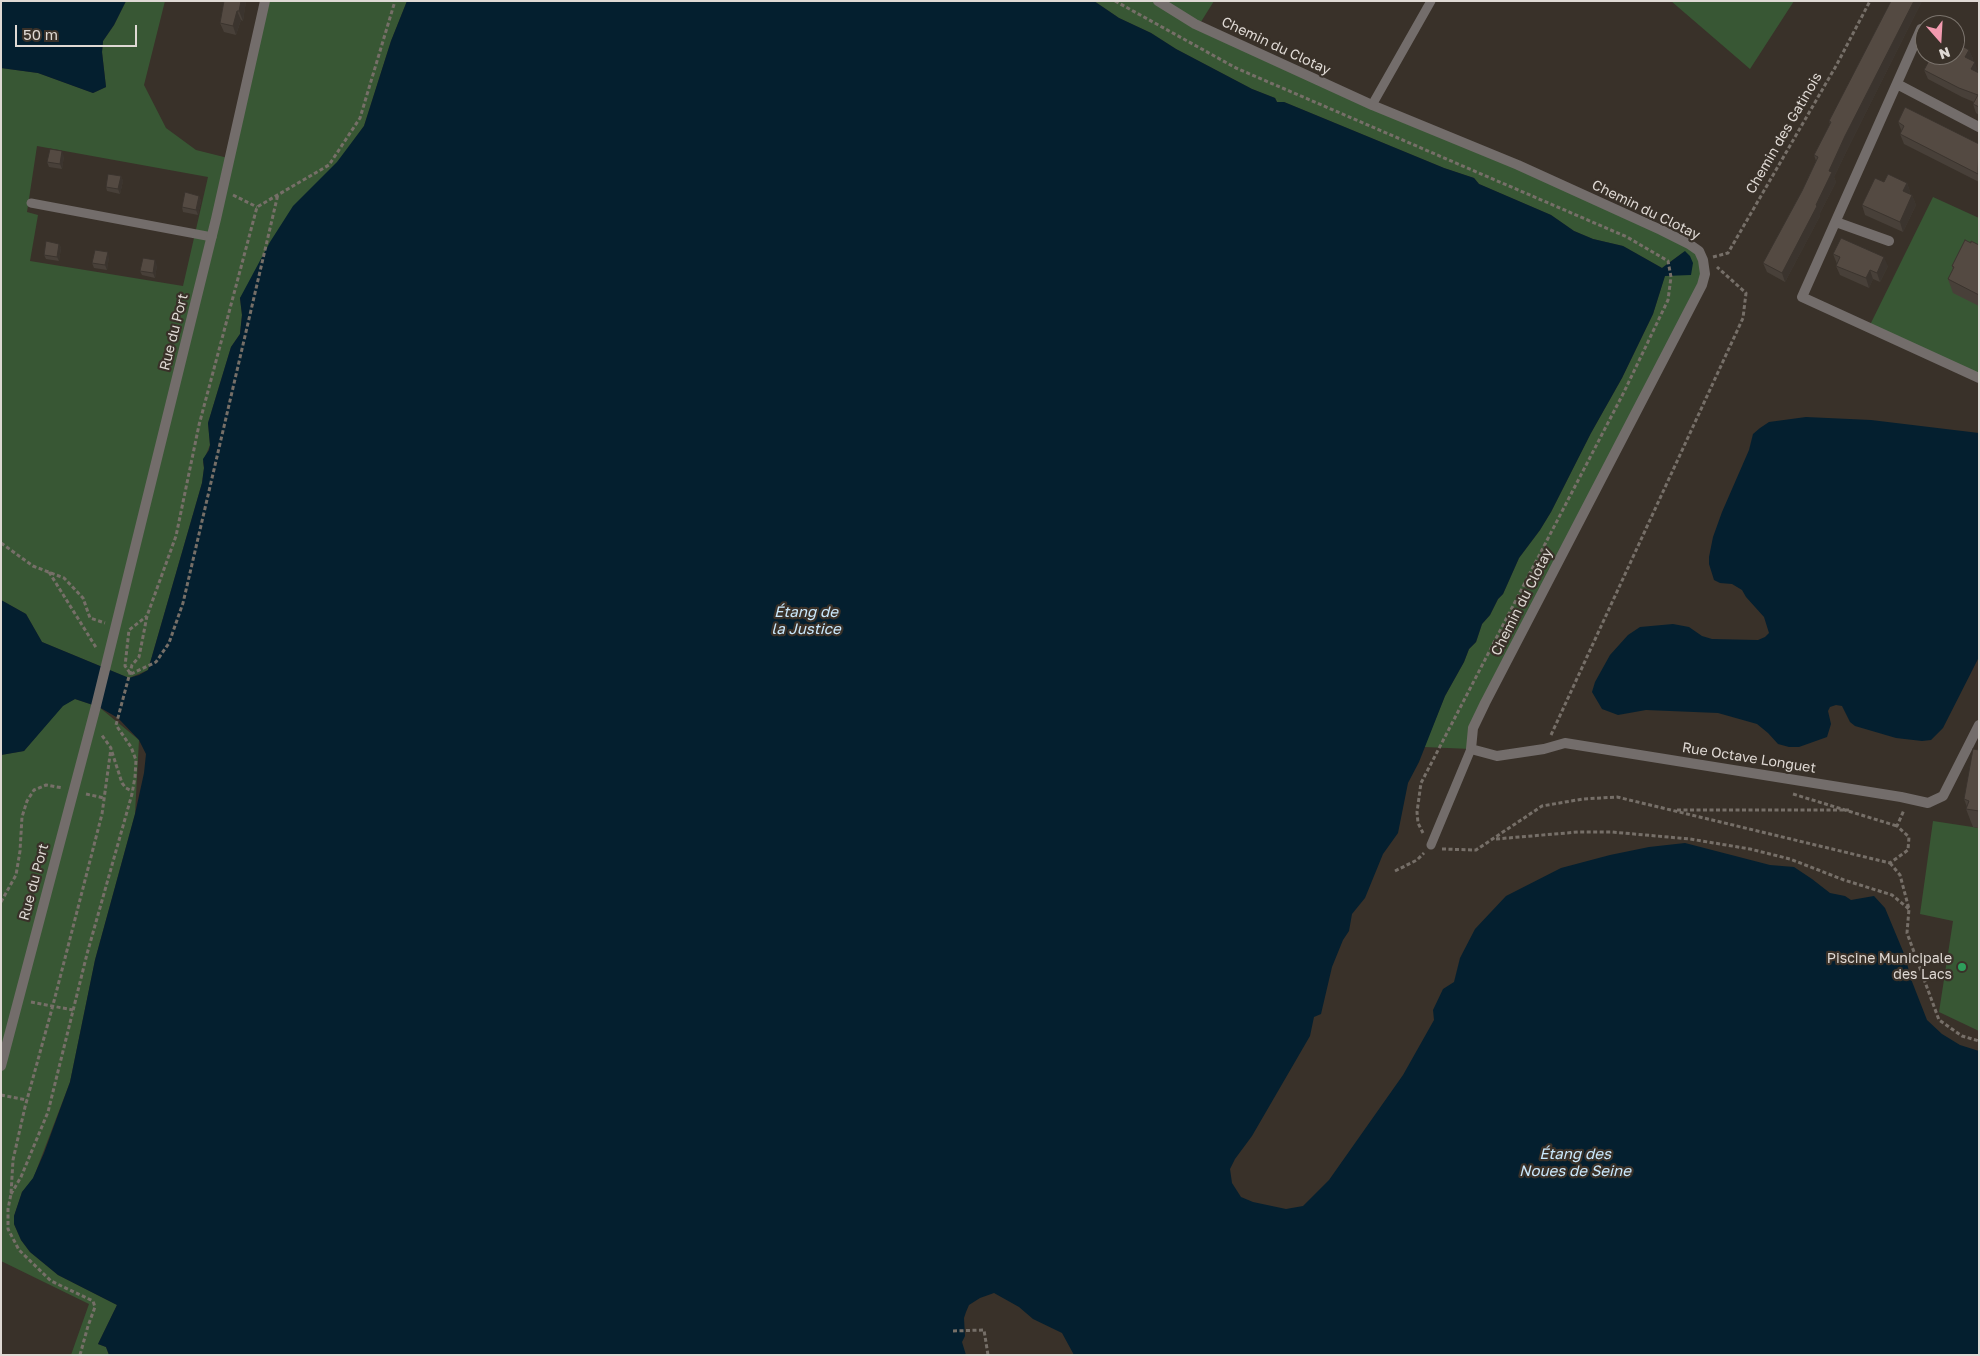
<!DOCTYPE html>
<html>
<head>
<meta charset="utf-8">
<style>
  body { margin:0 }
  #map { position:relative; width:1980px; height:1356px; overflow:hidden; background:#393129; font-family:"Golos Text",sans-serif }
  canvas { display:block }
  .frame { position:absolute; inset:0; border:2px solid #dfd9d4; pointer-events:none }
  .north { position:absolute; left:1915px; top:15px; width:50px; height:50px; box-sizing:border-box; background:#393129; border:1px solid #7b746d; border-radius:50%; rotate:161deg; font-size:14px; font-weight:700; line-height:20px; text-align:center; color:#dfd9d4 }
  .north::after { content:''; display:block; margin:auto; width:18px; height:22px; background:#f29aaf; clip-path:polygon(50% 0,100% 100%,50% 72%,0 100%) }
  .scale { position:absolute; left:15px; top:25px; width:122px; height:22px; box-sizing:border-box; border:2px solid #dfd9d4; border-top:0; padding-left:6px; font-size:15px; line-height:18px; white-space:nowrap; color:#dfd9d4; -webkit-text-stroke:4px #393129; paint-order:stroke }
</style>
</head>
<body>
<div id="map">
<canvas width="1980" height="1356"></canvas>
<div class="frame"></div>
<div class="north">N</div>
<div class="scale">50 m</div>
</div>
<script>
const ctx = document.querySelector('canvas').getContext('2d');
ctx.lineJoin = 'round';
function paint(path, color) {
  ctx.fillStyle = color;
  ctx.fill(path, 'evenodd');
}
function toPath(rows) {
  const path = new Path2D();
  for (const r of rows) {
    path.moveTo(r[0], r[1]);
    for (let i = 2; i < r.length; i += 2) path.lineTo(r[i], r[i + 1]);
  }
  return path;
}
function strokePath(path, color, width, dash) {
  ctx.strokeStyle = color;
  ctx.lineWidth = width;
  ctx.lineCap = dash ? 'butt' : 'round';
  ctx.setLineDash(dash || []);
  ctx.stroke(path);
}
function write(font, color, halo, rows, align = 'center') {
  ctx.font = font + ' "Golos Text",sans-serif';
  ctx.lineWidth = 4.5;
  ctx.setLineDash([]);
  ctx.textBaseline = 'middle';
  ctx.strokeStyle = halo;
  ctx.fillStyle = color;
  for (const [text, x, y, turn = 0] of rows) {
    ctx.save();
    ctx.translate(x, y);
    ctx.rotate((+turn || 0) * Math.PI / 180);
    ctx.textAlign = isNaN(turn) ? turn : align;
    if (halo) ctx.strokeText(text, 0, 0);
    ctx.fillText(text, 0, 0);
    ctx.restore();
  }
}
paint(toPath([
  [126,1,165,1,144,85,166,128,196,150,228,158,265,1,407,1,391,41,364,126,240,298,242,315,240,334,231,347,208,423,210,445,203,462,204,468,202,483,148,670,129,678,42,642,26,614,1,600,1,68,38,73,93,93,106,87,102,52,103,41,114,25],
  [37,146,208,177,183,286,30,261,38,215,27,212],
  [1094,1,1214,1,1199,25,1518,165,1699,251,1705,274,1485,703,1471,749,1424,747,1445,696,1464,662,1469,649,1476,642,1482,624,1490,615,1498,599,1503,594,1519,558,1540,530,1551,512,1591,433,1622,378,1653,314,1665,275,1685,251,1662,268,1623,246,1593,239,1574,231,1551,215,1479,184,1474,178,1444,168,1284,102,1277,102,1275,98,1252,89,1176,49,1151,33,1119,18],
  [1671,1,1794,1,1750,69],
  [1933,197,1979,218,1979,378,1869,327],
  [75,699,99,707,139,740,135,814,95,960,70,1082,33,1179,22,1192,14,1216,14,1224,21,1240,30,1252,58,1275,117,1305,98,1344,106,1347,109,1355,71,1355,89,1304,1,1261,1,755,24,751,63,705],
  [1933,821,1979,828,1979,1031,1939,1012,1953,921,1920,914]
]), '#385734');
paint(toPath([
  [1,1,126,1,114,25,103,41,102,52,106,87,93,93,38,73,1,68],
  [407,1,1094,1,1119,18,1151,33,1176,49,1252,89,1275,98,1277,102,1284,102,1444,168,1474,178,1479,184,1551,215,1574,231,1593,239,1623,246,1662,268,1685,251,1690,256,1693,263,1691,275,1665,276,1653,314,1622,378,1591,433,1551,512,1540,530,1519,558,1503,594,1498,599,1490,615,1482,624,1476,642,1469,649,1464,662,1445,696,1419,762,1408,783,1398,833,1383,854,1365,898,1352,914,1349,931,1343,940,1332,967,1321,1014,1314,1017,1310,1036,1252,1136,1235,1159,1230,1169,1232,1183,1241,1197,1253,1202,1286,1209,1303,1206,1329,1180,1403,1075,1434,1020,1433,1010,1443,989,1454,982,1460,958,1475,929,1506,896,1561,868,1610,855,1649,847,1685,843,1770,865,1794,867,1812,879,1830,893,1845,896,1851,900,1874,896,1885,908,1905,956,1911,979,1927,1020,1942,1034,1960,1045,1979,1051,1979,1355,1074,1355,1062,1333,1033,1319,1019,1307,994,1293,980,1298,969,1305,966,1312,964,1318,965,1336,962,1342,966,1355,109,1355,106,1347,98,1344,117,1305,58,1275,30,1252,21,1240,14,1224,14,1216,22,1192,33,1178,44,1153,70,1082,95,960,135,814,144,773,146,754,139,740,118,718,99,707,75,699,63,706,24,751,1,755,1,600,26,614,42,642,129,678,139,675,148,670,202,483,204,468,203,459,209,450,210,445,208,423,231,347,240,334,242,315,240,298,270,242,293,206,337,162,364,126,391,41],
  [1806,417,1871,420,1979,433,1979,657,1943,728,1931,740,1922,741,1896,738,1855,726,1850,722,1842,706,1836,705,1830,707,1828,711,1831,724,1827,737,1799,747,1789,747,1778,744,1768,733,1757,724,1718,713,1646,710,1618,715,1602,709,1592,692,1595,682,1610,655,1628,635,1640,627,1673,624,1689,627,1702,636,1712,639,1758,640,1765,637,1769,633,1764,617,1746,597,1742,590,1732,584,1720,583,1714,580,1709,564,1709,557,1713,537,1722,512,1749,450,1753,434,1760,428,1769,422]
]), '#041f2f');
strokePath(toPath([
  [1115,1,1236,68,1627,237,1668,261,1671,277,1668,300,1624,392,1421,783,1417,812,1418,823,1423,833],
  [233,195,257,207],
  [1713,257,1728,253,1836,66,1870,1],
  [1,543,33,566,64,578,83,598,90,618,105,623],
  [49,572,97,649],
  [130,673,125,666,129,630,147,616],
  [131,674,156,662,169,643,183,603,278,194],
  [1551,735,1743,318,1746,293,1717,267],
  [112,752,122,783,126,788,132,791],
  [86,794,104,798],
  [1793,794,1897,826],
  [1677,810,1849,810],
  [1496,839,1578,832,1612,832,1690,839,1750,849,1790,859,1844,880,1892,895,1909,909],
  [1442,849,1476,850,1542,806,1583,799,1617,797,1890,863,1908,850,1909,837,1897,826,1904,810],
  [1890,863,1900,875,1909,909,1907,933,1939,1020,1962,1036,1979,1041],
  [1395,871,1417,860,1424,853],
  [1,902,16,875,20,851,22,817,27,801,34,790,46,785,63,788],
  [31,1002,73,1010],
  [1,1095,27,1100],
  [11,1194,21,1177,48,1112,87,954,132,794,135,777,136,760,131,747,116,725,132,665,139,657,147,616,176,536,199,425,257,207,329,165,360,118,395,1],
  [953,1331,984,1330,988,1355],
  [80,1355,88,1326,95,1307,93,1301,51,1281,19,1250,8,1229,8,1209,11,1194,13,1160,25,1107,53,1005,102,814,111,748,101,734]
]), '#766f68', 3, [4, 2.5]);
strokePath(toPath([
  [1372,105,1431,1],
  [31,203,212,237],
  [1431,845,1471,749]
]), '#736d6b', 9);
strokePath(toPath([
  [1158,1,1195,24,1372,105,1518,165,1661,230,1689,244,1699,251,1703,260,1705,274,1702,285,1485,703,1473,728,1471,749,1497,756,1544,749,1565,743,1901,797,1928,803,1943,796,1979,725],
  [1921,29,1802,297,1979,378],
  [1897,84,1979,127],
  [1836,222,1889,241],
  [1,1066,96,706,216,219,265,1]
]), '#736d6b', 10);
paint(toPath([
  [224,1,246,1,243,21,241,20,236,35,224,32,220,23],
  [1891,1,1922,1,1849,146,1834,177,1836,182,1820,213,1820,216,1785,282,1767,272,1763,263,1802,191,1816,161,1814,155,1830,124,1829,121],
  [1969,50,1973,59,1972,61,1979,73,1979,115,1976,113,1973,104,1974,102,1962,97,1928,79,1924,70],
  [1898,122,1979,144,1979,182,1904,144,1900,134,1902,132],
  [64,156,62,169,49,167,47,162],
  [121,176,123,181,120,194,107,191,106,187],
  [1884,182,1907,183,1910,192,1909,194,1912,195,1916,205,1903,232,1865,215,1862,205],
  [199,196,201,201,198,215,183,212,182,207],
  [1971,243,1979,245,1979,306,1953,293,1948,279,1953,270,1952,266],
  [59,244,61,248,59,261,46,259,44,255],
  [1833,254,1888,266,1880,282,1873,279,1869,288,1840,275,1836,266,1837,264],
  [109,257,107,270,94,268,92,263],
  [157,265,155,278,142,275,140,271],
  [1979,750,1979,828,1973,827,1966,809,1967,807,1964,799]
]), '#484039');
paint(toPath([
  [241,1,246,1,243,21,239,11],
  [1914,1,1922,1,1849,146,1834,177,1836,182,1820,213,1820,216,1785,282,1782,273,1816,205,1829,171,1845,136],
  [237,11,241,20,236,35,233,26],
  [1969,50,1973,59,1969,67,1965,57],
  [1975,62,1978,72,1975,78,1971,69],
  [62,151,64,156,62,169,60,164],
  [121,176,123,181,120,194,118,189],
  [1907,183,1910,192,1906,200,1903,191],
  [1912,195,1916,205,1903,232,1900,222],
  [199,196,201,201,198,215,196,210],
  [59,244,61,248,59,261,57,257],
  [108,252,109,257,107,270,105,265],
  [1884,257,1888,266,1880,282,1877,273],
  [155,260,157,265,155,278,153,273],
  [1870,270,1873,279,1869,288,1866,278]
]), '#3b342e');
const building = toPath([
  [224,1,241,1,239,11,237,11,233,26,220,23,224,1],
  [1891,1,1914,1,1845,136,1829,171,1832,172,1816,205,1817,206,1782,273,1763,263,1802,191,1818,157,1814,155,1831,122,1829,121,1891,1],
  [1955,42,1969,50,1965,57,1975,62,1971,69,1979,73,1979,107,1973,104,1978,95,1959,88,1924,70,1932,55,1955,55,1955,42],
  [1905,107,1979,144,1978,174,1900,134,1904,126,1898,122,1905,107],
  [50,149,62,151,60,164,47,162,50,149],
  [108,174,121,176,118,189,106,187,108,174],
  [1888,174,1907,183,1903,191,1912,195,1900,222,1862,205,1875,178,1884,182,1888,174],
  [185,192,199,196,196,210,182,207,185,192],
  [1841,238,1884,257,1877,273,1870,270,1866,278,1836,266,1840,257,1833,254,1841,238],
  [1965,240,1971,243,1971,241,1979,245,1979,295,1948,279,1954,267,1952,266,1965,240],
  [46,241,59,244,57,257,44,255,46,241],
  [95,250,108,252,105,265,92,263,95,250],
  [143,258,155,260,153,273,140,271,143,258],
  [1973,749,1979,750,1979,811,1966,809,1969,801,1964,799,1973,749]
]);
paint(building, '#544a42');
strokePath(building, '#3b342e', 1);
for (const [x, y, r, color] of [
  [1962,967,5,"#2e9e5b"]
]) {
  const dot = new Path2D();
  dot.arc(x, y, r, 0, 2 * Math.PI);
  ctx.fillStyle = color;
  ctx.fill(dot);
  strokePath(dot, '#393129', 2);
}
write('14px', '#dfd9d4', '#393129', [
  ["Chemin du Clotay",1276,46,25],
  ["Chemin des Gatinois",1784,133,-60],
  ["Chemin du Clotay",1646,210,26],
  ["Rue du Port",174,332,-76],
  ["Chemin du Clotay",1522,602,-63],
  ["Rue Octave Longuet",1749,758,9],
  ["Rue du Port",34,882,-75]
]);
write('14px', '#dfd9d4', '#393129', [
  ["Piscine Municipale",1952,959],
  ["des Lacs",1952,975]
], 'right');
write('italic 15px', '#cae8fc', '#393129', [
  ["Étang de",806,612],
  ["la Justice",806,629],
  ["Étang des",1575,1154],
  ["Noues de Seine",1575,1171]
]);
</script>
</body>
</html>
